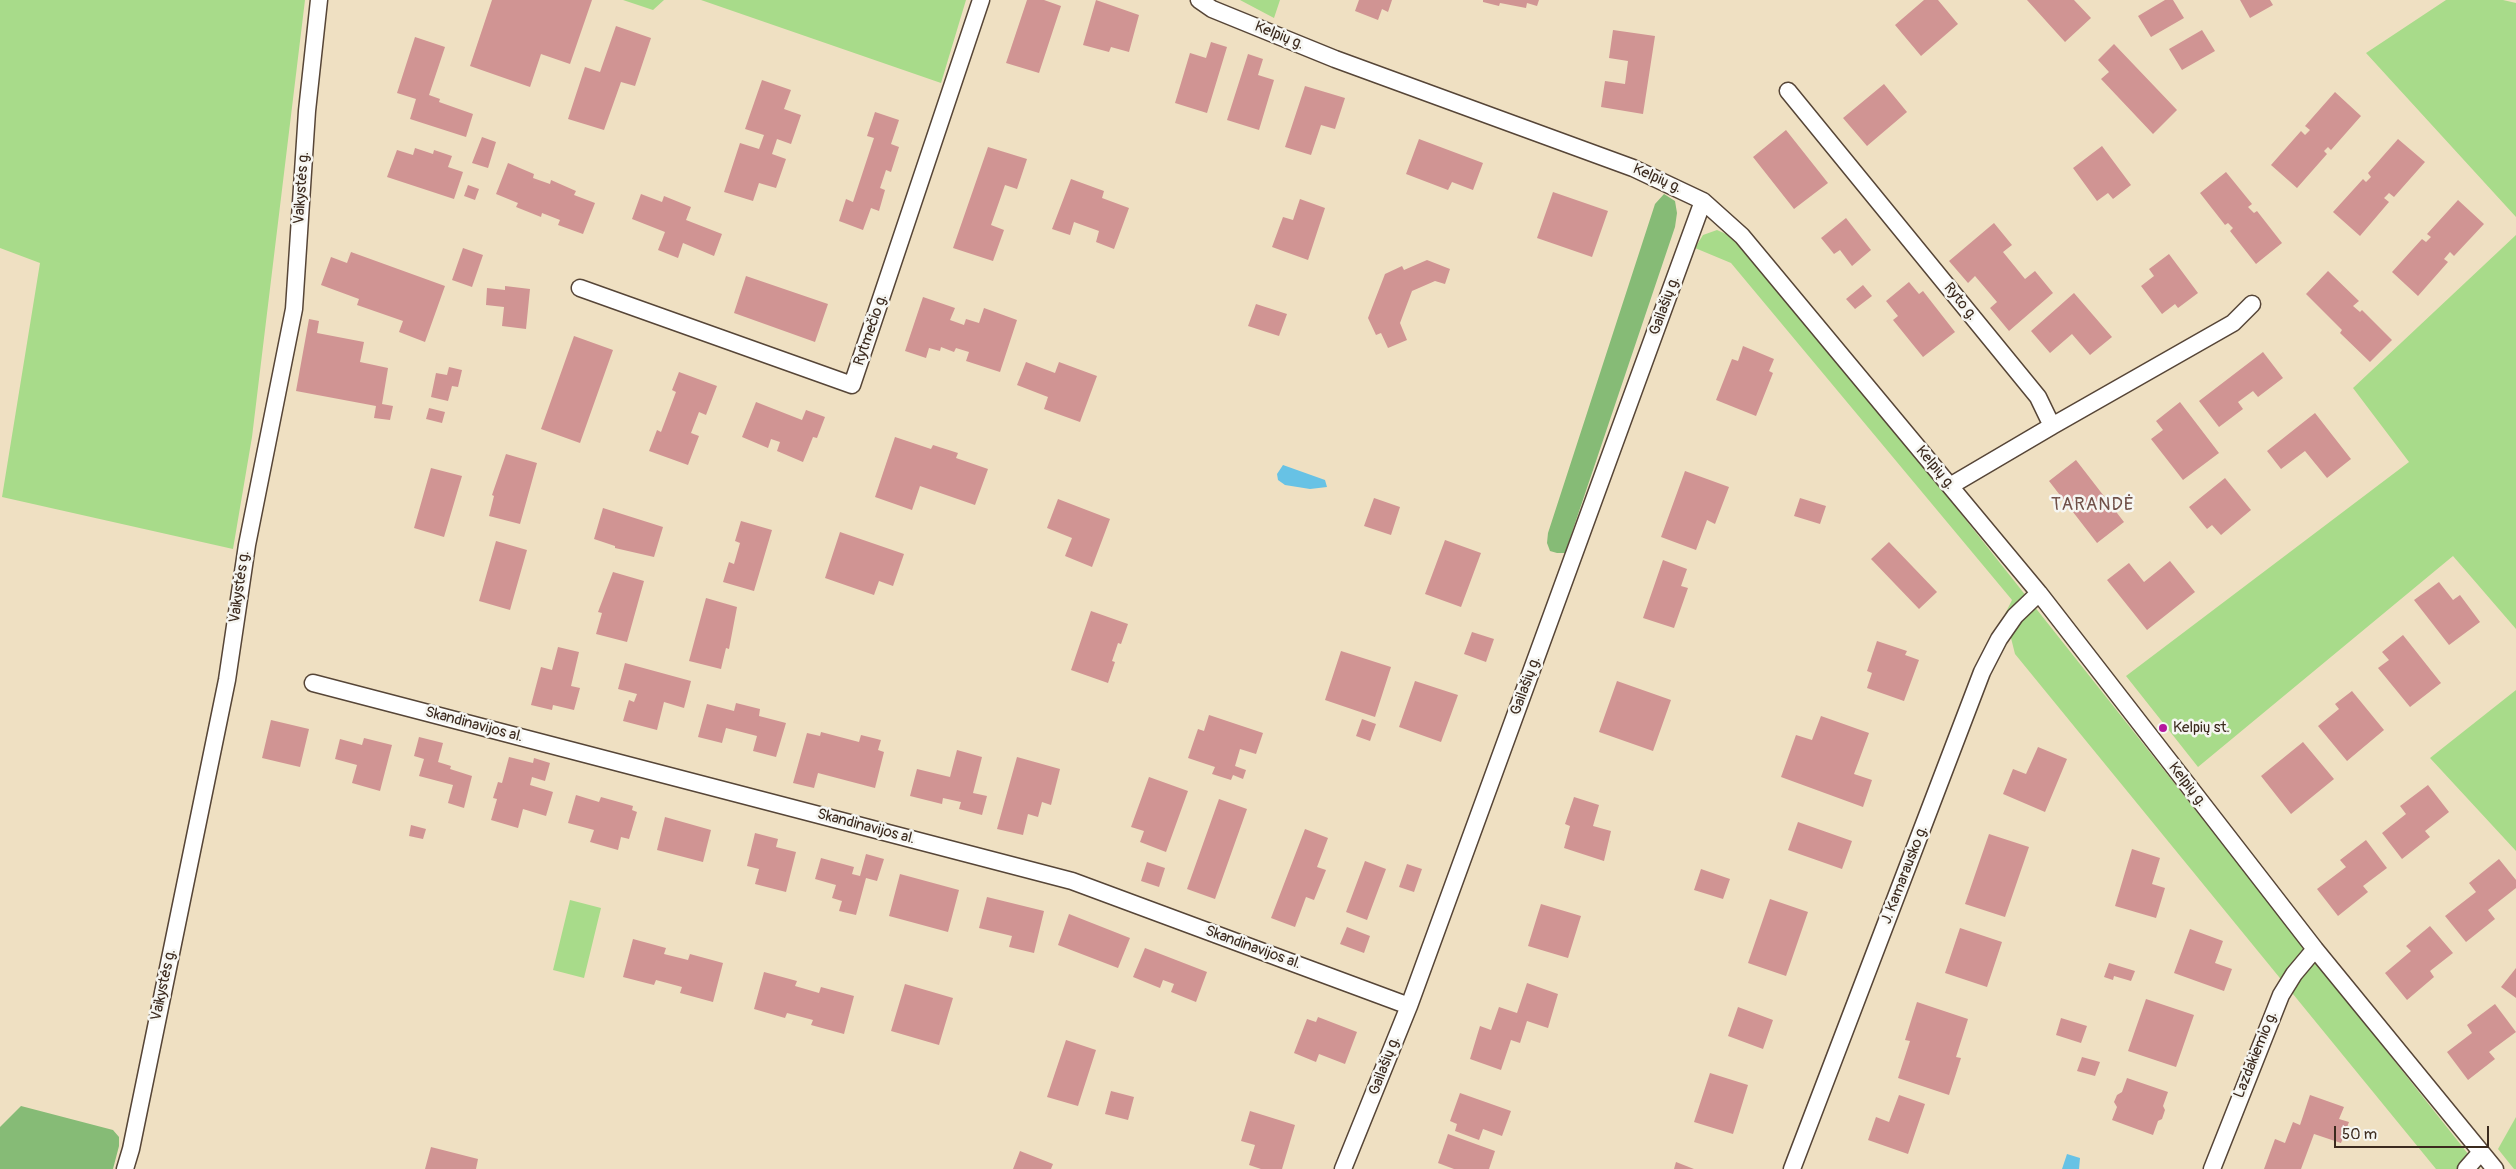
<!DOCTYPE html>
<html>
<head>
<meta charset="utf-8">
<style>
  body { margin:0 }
  #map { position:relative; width:2516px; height:1169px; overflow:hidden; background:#efe0c2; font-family:Pangolin,sans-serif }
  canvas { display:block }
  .scale { position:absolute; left:2334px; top:1126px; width:155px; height:22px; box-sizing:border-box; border:2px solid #3b2a1e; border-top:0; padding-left:6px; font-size:15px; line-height:18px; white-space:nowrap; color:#3b2a1e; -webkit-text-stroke:4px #f6f6f2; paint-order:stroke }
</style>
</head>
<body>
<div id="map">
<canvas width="2516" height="1169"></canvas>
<div class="scale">50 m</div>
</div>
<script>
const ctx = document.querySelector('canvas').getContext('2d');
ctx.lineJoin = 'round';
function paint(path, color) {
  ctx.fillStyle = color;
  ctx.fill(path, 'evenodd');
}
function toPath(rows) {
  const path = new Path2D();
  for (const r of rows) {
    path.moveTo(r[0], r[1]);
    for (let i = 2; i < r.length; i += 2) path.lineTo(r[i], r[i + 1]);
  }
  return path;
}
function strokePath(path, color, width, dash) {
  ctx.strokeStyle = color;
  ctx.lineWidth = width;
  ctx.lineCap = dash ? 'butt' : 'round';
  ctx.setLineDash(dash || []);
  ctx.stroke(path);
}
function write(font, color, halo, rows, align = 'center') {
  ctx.font = font + ' Pangolin,sans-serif';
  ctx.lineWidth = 5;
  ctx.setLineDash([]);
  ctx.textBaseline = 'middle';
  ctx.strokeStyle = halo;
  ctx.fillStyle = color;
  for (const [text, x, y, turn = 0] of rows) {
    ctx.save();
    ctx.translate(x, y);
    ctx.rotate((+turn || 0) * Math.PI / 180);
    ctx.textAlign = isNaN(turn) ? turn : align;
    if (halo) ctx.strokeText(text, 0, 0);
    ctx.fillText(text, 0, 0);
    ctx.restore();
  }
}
paint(toPath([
  [0,0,305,0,252,437,233,549,2,497,40,263,0,248],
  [623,0,664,0,653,10],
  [701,0,966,0,941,83],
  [1240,0,1280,0,1274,18],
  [2446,0,2503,0,2516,3,2516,217,2366,53],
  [1717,230,1726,234,1739,244,1897,433,2480,1169,2436,1169,2015,654,2005,614,2012,600,1731,263,1695,248,1703,235],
  [2516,235,2516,629,2453,556,2198,767,2126,676,2409,462,2353,388],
  [2516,690,2516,851,2430,758],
  [570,900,601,908,584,978,553,970],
  [2516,1117,2516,1169,2514,1169,2498,1149]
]), '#a8db8a');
paint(toPath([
  [1664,194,1675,201,1677,213,1675,227,1565,553,1557,553,1550,551,1547,543,1548,533,1655,204],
  [21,1106,113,1130,119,1137,119,1146,113,1169,0,1169,0,1127]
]), '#86bb76');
paint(toPath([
  [1283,465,1325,480,1327,487,1310,489,1285,485,1278,480,1277,474],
  [2067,1154,2080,1158,2079,1169,2062,1169]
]), '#67c2e5');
paint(toPath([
  [492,0,592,0,570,64,541,54,530,87,470,66],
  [1027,0,1044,0,1061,6,1039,73,1006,63],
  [1096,0,1139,15,1129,52,1111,47,1109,52,1083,45],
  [1359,0,1392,0,1388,12,1382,9,1378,20,1355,11],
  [1483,0,1539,0,1537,6,1527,3,1526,8,1500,3,1499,6,1483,2],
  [1924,0,1938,0,1958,24,1921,56,1895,25],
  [2027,0,2074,0,2091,18,2065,42],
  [2165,0,2173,0,2184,18,2151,37,2138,16],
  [2240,0,2270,0,2273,5,2250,18],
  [616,26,651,38,635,86,621,82,604,130,568,119,585,67,600,72],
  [1613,30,1655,36,1643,114,1601,107,1605,81,1625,84,1628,61,1609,58],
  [2202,30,2215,51,2182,70,2169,49],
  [415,37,445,47,429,95,440,99,439,102,473,114,466,137,410,119,416,99,397,93],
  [1211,42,1227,47,1207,113,1175,103,1190,53,1206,58],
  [2114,44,2177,110,2153,134,2101,79,2109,72,2098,60],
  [1248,54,1263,59,1258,75,1274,80,1259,130,1227,120],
  [762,80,791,90,784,109,801,115,791,144,777,139,772,154,786,159,776,188,759,183,753,201,724,192,740,143,759,149,764,135,745,129],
  [1884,84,1907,112,1867,146,1843,118],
  [1305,86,1345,98,1335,129,1321,125,1311,155,1285,147],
  [2335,92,2361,116,2331,150,2328,147,2324,151,2327,154,2297,188,2271,165,2301,131,2305,135,2310,130,2305,126],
  [875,112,899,120,891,144,899,147,891,172,886,170,880,188,885,190,879,211,871,208,863,230,839,221,846,199,853,202,874,138,867,136],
  [1786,130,1828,183,1794,209,1753,157],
  [482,137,496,142,488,168,472,163],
  [1419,139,1483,163,1473,190,1452,182,1448,190,1406,174],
  [2398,139,2425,162,2394,197,2389,193,2384,198,2389,202,2360,236,2333,212,2363,179,2366,182,2371,177,2368,173],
  [2102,146,2131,185,2113,199,2108,193,2097,201,2073,168],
  [988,147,1027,159,1017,189,1005,185,991,225,1004,230,993,261,953,248],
  [415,148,433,154,434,150,452,156,448,167,463,172,454,199,387,177,397,150,413,155],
  [508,163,534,174,533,178,550,184,551,180,576,191,574,195,595,203,583,234,558,225,560,220,542,213,541,217,516,207,518,203,496,194],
  [2226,172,2252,204,2248,207,2254,213,2257,211,2282,243,2256,264,2230,231,2233,228,2228,223,2225,225,2200,193],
  [1071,179,1104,191,1102,198,1129,208,1114,249,1096,242,1099,231,1074,222,1070,235,1052,229],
  [468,185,479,189,475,200,464,196],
  [1553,192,1608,211,1592,257,1537,238],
  [641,194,662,202,664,196,691,207,686,220,722,234,714,256,683,243,678,258,658,250,665,232,632,219],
  [1300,199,1325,208,1308,260,1272,247,1283,217,1293,220],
  [2458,200,2484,224,2454,256,2450,252,2444,259,2448,262,2418,296,2392,272,2422,239,2426,242,2431,237,2427,234],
  [1846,218,1871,250,1852,266,1840,250,1834,254,1821,238],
  [1994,223,2012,245,2003,252,2025,279,2035,271,2053,293,2009,331,1990,308,1997,302,1975,276,1968,283,1949,261],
  [463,248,483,255,472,287,452,280],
  [351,252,445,286,425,342,399,332,403,321,357,305,359,299,321,285,331,257,347,263],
  [2169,254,2198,293,2178,308,2175,304,2162,314,2141,286,2154,276,2149,269],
  [1427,260,1450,269,1445,284,1435,281,1412,291,1400,323,1407,340,1388,348,1381,333,1376,335,1368,318,1385,274,1402,266,1404,270],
  [2328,271,2359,301,2353,306,2360,312,2362,310,2392,340,2370,362,2340,333,2342,330,2306,294],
  [746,276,828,304,815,342,734,313],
  [1909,282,1919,294,1923,291,1955,332,1923,357,1893,320,1898,316,1886,301],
  [1863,285,1872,296,1855,309,1846,299],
  [505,286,530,289,526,329,502,326,504,307,486,305,487,288,505,290],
  [2074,293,2112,337,2090,355,2072,334,2050,353,2031,331],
  [923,297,955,308,950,320,964,325,966,319,979,323,984,308,1017,320,1000,372,966,361,969,352,956,348,954,352,941,347,940,351,929,348,926,358,905,351],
  [1256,304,1287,314,1279,336,1248,326],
  [309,319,319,321,317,333,364,342,360,362,388,368,382,404,393,406,390,420,374,418,376,406,296,391],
  [574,336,613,350,580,443,541,429],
  [1743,346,1774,359,1769,371,1773,373,1756,416,1716,400,1732,359,1738,361],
  [2263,352,2283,378,2258,397,2253,391,2238,402,2243,409,2219,427,2199,401],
  [1026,362,1055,373,1059,362,1097,376,1080,422,1044,409,1048,397,1017,385],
  [449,367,462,370,458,387,452,386,448,401,431,397,436,373,447,375],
  [679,372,717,386,706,415,699,412,691,433,699,436,688,465,649,451,657,430,661,432,676,392,672,390],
  [756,402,802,420,806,410,825,417,817,438,813,437,803,462,777,451,780,442,771,439,768,448,742,437],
  [2180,402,2219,453,2183,480,2151,439,2163,430,2156,421],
  [429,408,445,412,442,423,426,419],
  [2315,413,2351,459,2327,478,2305,451,2281,469,2267,451],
  [895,437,931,449,933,445,958,453,956,458,988,469,975,505,920,486,912,510,875,497],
  [506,454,537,463,520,524,489,516,494,496,492,495],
  [2076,460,2124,522,2097,543,2049,481],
  [431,468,462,476,444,537,414,528],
  [1685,471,1729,487,1715,524,1707,520,1696,550,1661,537],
  [2225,478,2251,510,2221,535,2212,525,2207,529,2189,507],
  [1374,498,1400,507,1391,535,1364,526],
  [1800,498,1826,506,1820,524,1794,516],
  [1058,499,1110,519,1092,567,1065,556,1072,538,1047,528],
  [603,508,663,527,654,557,615,548,615,546,594,539],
  [741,521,772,530,754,591,723,582,729,562,734,564,740,543,735,541],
  [840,532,904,554,893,586,879,581,874,595,825,578],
  [1445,540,1481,553,1461,607,1425,594],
  [496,541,527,550,510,610,479,601],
  [1889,542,1937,592,1919,609,1871,559],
  [1663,560,1687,569,1681,586,1688,588,1674,628,1643,618],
  [2170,561,2195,592,2147,630,2107,580,2129,563,2144,582],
  [613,572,644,581,627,642,596,634,602,613,598,612],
  [2439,582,2453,600,2460,595,2480,622,2449,645,2414,600],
  [706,598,737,607,729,649,726,648,721,669,689,661],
  [1091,611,1128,624,1121,644,1118,643,1112,661,1115,662,1108,683,1071,670],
  [1472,632,1494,639,1486,662,1464,654],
  [2403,635,2441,683,2410,707,2378,668,2389,660,2382,652],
  [1877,641,1907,651,1905,655,1919,660,1904,701,1867,688,1872,673,1867,671],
  [558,647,579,652,571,686,580,688,574,710,553,705,552,710,531,705,541,667,552,670],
  [1341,651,1391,667,1375,717,1325,700],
  [625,663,691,681,684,708,664,702,657,730,623,721,629,700,634,702,637,694,618,689],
  [1415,681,1458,695,1441,742,1399,727],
  [1617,681,1671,700,1653,751,1599,732],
  [2352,691,2384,730,2347,761,2318,726,2339,709,2335,704],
  [736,703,760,709,759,716,786,723,776,757,753,751,757,736,726,728,722,743,698,737,707,704,734,711],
  [1209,715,1263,733,1256,754,1240,749,1235,766,1246,770,1243,779,1233,775,1231,780,1212,774,1215,767,1188,758,1198,729,1204,731],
  [1821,716,1869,733,1854,774,1872,780,1863,807,1781,777,1796,735,1812,740],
  [1362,719,1376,724,1370,741,1356,736],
  [271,720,309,729,300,767,262,758],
  [821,732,859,742,861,735,881,740,878,750,884,752,875,788,818,773,814,788,793,783,807,733,820,736],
  [419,737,443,743,438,762,451,766,450,769,472,776,464,808,448,803,453,785,419,776,424,759,414,756],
  [364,738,392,745,380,791,352,783,357,765,335,759,340,739,362,745],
  [2303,742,2334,779,2291,814,2261,776],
  [2038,747,2067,759,2045,812,2003,794,2013,769,2026,774],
  [957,750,982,757,973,793,987,796,982,815,959,809,961,802,943,798,942,804,910,796,917,769,950,777],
  [509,757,533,763,534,758,550,763,545,781,532,777,530,785,553,792,546,816,523,809,518,828,491,820,497,799,493,798,498,782,502,783],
  [1017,757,1060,769,1051,805,1042,802,1038,817,1028,814,1023,835,997,829],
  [1149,777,1188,791,1166,852,1140,842,1144,831,1131,827],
  [2428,785,2449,812,2425,831,2430,837,2402,859,2382,833,2406,814,2400,806],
  [576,795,599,802,601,797,633,806,632,810,637,812,629,839,621,837,618,850,590,842,594,830,568,823],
  [1574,797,1599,805,1593,826,1611,831,1604,861,1564,848,1570,826,1565,824],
  [1219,799,1247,809,1215,899,1187,889],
  [665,817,711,830,703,862,657,850],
  [1798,822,1852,841,1842,869,1788,850],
  [411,825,426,829,423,839,409,836],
  [1305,829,1328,838,1317,867,1326,870,1314,900,1306,897,1295,927,1271,918],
  [755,833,778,839,776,847,796,852,786,892,755,884,759,869,747,866],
  [1989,834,2029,847,2005,917,1965,904],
  [2366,840,2387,868,2363,886,2368,892,2338,916,2317,889,2346,867,2340,860],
  [2132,849,2160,858,2152,884,2165,888,2156,918,2115,906],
  [866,854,884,859,877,881,866,878,856,915,839,911,842,901,832,898,836,885,815,879,821,858,854,867,852,874,860,876],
  [2499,859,2516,880,2516,888,2488,910,2495,919,2466,942,2445,916,2476,892,2469,883],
  [1365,861,1386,869,1367,920,1346,912],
  [1147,862,1165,868,1159,887,1141,881],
  [1407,864,1422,869,1414,892,1399,887],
  [1701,869,1730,879,1723,899,1694,890],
  [900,874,959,890,948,932,889,916],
  [987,897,1044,911,1034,953,1009,947,1012,936,979,928],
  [1770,899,1808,912,1786,976,1748,963],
  [1541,904,1581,916,1568,958,1528,946],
  [1069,914,1130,938,1118,968,1058,945],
  [2430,926,2453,953,2430,971,2434,977,2407,1000,2385,973,2411,951,2406,946],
  [1347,927,1370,936,1364,953,1340,944],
  [1960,928,2002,942,1987,987,1945,973],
  [2190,929,2223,941,2215,963,2232,969,2224,991,2174,973],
  [633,939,666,948,664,954,688,960,690,954,723,963,713,1002,680,993,682,987,656,980,654,985,623,977],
  [1145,948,1207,972,1196,1002,1171,992,1174,984,1163,980,1160,988,1133,977],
  [2109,963,2135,971,2131,981,2114,976,2113,980,2104,977],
  [2516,968,2516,998,2501,987],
  [764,972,797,981,795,986,819,993,821,987,854,996,844,1034,811,1025,813,1020,787,1013,785,1018,754,1009],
  [1527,983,1558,994,1548,1028,1527,1021,1520,1043,1511,1040,1501,1070,1470,1059,1480,1026,1491,1030,1499,1007,1517,1013],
  [905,984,953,998,939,1045,891,1031],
  [2146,999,2194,1015,2176,1067,2128,1051],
  [1917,1002,1968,1019,1956,1057,1961,1058,1949,1095,1898,1078,1910,1041,1905,1040],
  [2495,1004,2516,1032,2489,1052,2495,1059,2468,1080,2447,1052,2472,1033,2467,1025],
  [1738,1007,1773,1020,1763,1049,1728,1036],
  [1318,1017,1357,1032,1345,1064,1319,1054,1316,1062,1294,1053,1307,1019,1316,1022],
  [2061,1018,2087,1026,2081,1043,2056,1035],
  [1066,1040,1096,1050,1078,1106,1047,1097],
  [2082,1057,2100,1062,2095,1076,2077,1071],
  [1710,1073,1748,1085,1733,1134,1694,1122],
  [2127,1078,2168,1092,2163,1106,2165,1110,2162,1119,2158,1121,2153,1135,2112,1120,2117,1107,2114,1102,2117,1095,2122,1092],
  [1111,1091,1134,1097,1128,1120,1105,1114],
  [1460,1093,1511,1111,1502,1136,1483,1129,1479,1140,1455,1131,1457,1124,1450,1121],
  [1899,1095,1925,1104,1908,1154,1868,1140,1876,1117,1889,1122],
  [2310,1095,2344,1107,2339,1119,2349,1122,2341,1143,2314,1134,2301,1169,2264,1169,2275,1139,2285,1143,2293,1122,2300,1125],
  [1250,1111,1295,1125,1282,1169,1261,1169,1249,1165,1255,1145,1241,1141],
  [1448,1134,1495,1151,1489,1169,1454,1169,1438,1163],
  [431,1147,478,1159,476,1169,425,1169],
  [1020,1151,1053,1164,1051,1169,1013,1169],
  [1676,1162,1694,1169,1674,1169]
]), '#d09493');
const street = toPath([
  [1199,0,1212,9,1335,59,1633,168,1703,201,1742,236,2039,593,2315,949,2495,1169],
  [1788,91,2038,397,2052,426,1950,486],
  [580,288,852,385,981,0],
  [2052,426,2233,323,2252,304],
  [313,683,1072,881,1409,1006],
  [125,1169,131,1149,227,680,247,545,294,309,307,111,319,0],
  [1343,1169,1409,1006,1703,201],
  [1792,1169,1982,672,1999,639,2015,616,2039,593],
  [2212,1169,2281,995,2294,974,2315,949],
  [2466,1169,2481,1152]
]);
strokePath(street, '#564537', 19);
strokePath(street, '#fff', 16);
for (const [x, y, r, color] of [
  [2163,728,5,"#b5179e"]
]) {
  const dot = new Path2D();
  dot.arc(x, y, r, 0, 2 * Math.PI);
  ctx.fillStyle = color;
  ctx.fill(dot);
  strokePath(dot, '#f6f6f2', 2);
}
write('15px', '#3b2a1e', '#f6f6f2', [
  ["Kelpių g.",1279,36,22],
  ["Kelpių g.",1657,179,24],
  ["Vaikystės g.",302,188,-86],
  ["Ryto g.",1960,302,51],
  ["Gailašių g.",1665,306,-70],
  ["Rytmečio g.",871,330,-71],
  ["Kelpių g.",1935,468,50],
  ["Vaikystės g.",240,587,-82],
  ["Gailašių g.",1526,686,-70],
  ["Skandinavijos al.",474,725,15],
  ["Kelpių g.",2187,785,52],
  ["Skandinavijos al.",866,827,15],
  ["J. Kamarausko g.",1905,875,-69],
  ["Skandinavijos al.",1253,948,20],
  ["Vaikystės g.",164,985,-78],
  ["Lazdakiemio g.",2256,1055,-68],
  ["Gailašių g.",1385,1066,-69]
]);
write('15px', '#3b2a1e', '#f6f6f2', [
  ["Kelpių st.",2173,728]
], 'left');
ctx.letterSpacing = '1px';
write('18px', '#6f4f47', '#f6f6f2', [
  ["TARANDĖ",2093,505]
]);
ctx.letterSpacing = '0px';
</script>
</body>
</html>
